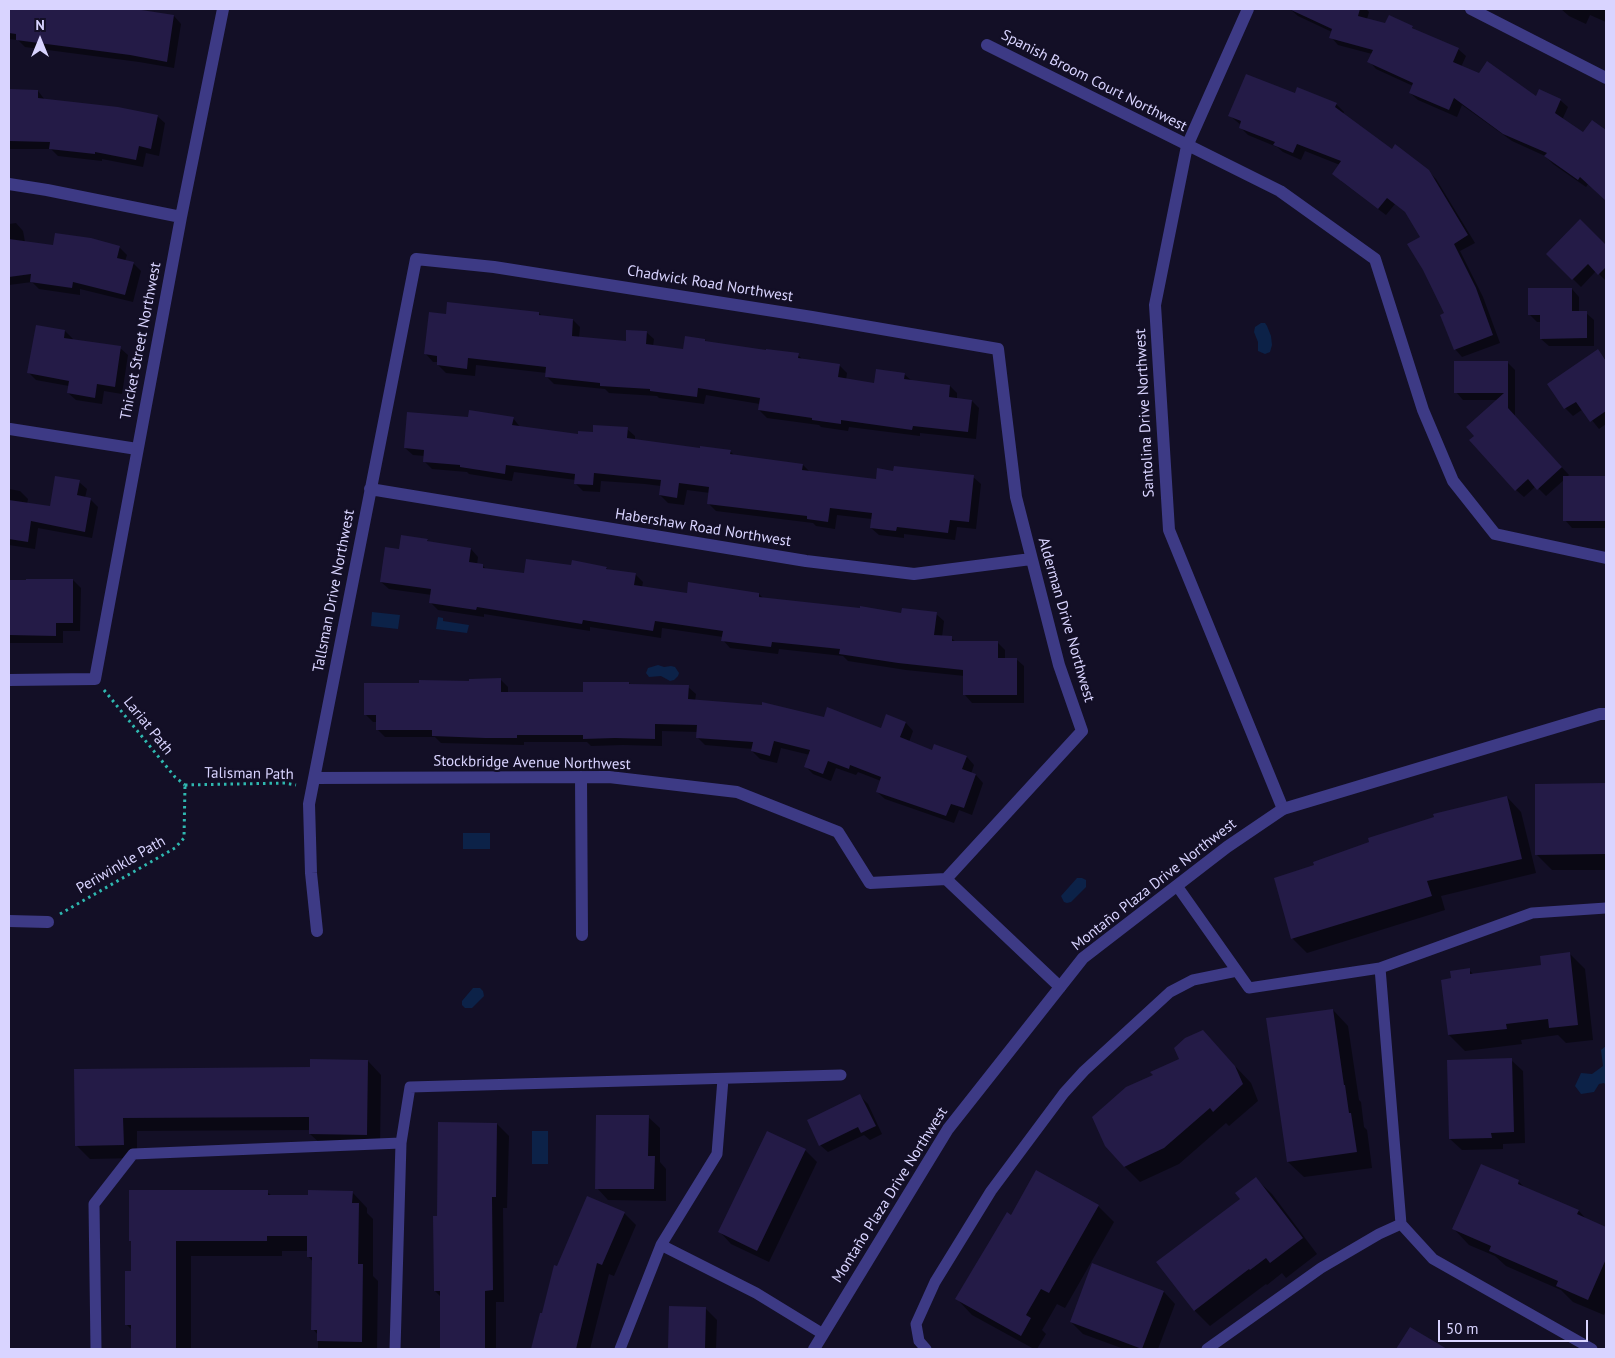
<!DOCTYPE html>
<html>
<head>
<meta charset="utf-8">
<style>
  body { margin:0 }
  #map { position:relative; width:1615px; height:1358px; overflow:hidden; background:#130f26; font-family:"PT Sans",sans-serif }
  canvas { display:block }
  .frame { position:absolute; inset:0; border:10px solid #d9d4ff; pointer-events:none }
  .north { position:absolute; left:15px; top:15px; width:50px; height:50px; -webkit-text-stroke:4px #130f26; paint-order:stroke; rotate:0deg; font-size:14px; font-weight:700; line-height:20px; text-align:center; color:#d9d4ff }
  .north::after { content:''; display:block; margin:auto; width:18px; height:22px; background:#d9d4ff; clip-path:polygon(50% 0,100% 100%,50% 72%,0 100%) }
  .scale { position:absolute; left:1438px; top:1320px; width:150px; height:22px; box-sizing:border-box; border:2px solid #d9d4ff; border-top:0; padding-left:6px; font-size:15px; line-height:18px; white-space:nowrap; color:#d9d4ff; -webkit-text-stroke:4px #130f26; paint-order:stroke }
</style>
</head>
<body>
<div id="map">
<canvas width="1615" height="1358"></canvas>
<div class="frame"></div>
<div class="north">N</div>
<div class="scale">50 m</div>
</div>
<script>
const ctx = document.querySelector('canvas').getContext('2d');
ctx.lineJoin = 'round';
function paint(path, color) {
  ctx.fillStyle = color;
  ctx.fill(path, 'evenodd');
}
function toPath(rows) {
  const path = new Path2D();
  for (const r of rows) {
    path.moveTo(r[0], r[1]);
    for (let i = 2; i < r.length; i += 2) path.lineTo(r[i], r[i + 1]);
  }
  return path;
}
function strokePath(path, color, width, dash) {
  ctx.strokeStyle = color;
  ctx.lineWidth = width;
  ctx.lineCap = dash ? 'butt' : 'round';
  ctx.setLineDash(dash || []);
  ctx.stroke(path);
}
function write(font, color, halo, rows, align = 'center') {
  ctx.font = font + ' "PT Sans",sans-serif';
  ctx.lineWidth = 4.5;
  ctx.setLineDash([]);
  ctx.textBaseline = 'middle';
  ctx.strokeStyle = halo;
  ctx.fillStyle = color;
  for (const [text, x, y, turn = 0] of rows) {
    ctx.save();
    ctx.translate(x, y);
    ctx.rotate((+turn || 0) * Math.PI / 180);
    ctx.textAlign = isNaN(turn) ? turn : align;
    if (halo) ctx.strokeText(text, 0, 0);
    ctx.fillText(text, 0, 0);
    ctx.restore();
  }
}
paint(toPath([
  [1261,323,1265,323,1267,326,1271,336,1272,345,1270,352,1265,354,1258,351,1258,342,1254,332,1255,327],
  [372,612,400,615,398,629,371,626],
  [438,617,443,618,443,621,469,625,467,633,436,629],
  [658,665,664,667,671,666,675,667,679,673,678,676,674,680,670,681,661,676,649,677,646,673,648,668],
  [463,833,490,833,490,849,463,849],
  [1077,878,1082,878,1086,880,1086,887,1071,902,1067,903,1064,902,1061,896],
  [473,988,480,988,483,991,484,996,472,1008,465,1008,462,1005,462,1001],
  [1606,1046,1606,1085,1604,1083,1599,1084,1594,1092,1581,1094,1575,1086,1581,1073,1592,1074,1603,1066,1601,1050],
  [532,1131,548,1131,548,1164,532,1164]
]), '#0c2248');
paint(toPath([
  [9,9,127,9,174,16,181,24,174,68,139,62,25,47,18,40,9,39],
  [1290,9,1366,9,1369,12,1367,19,1386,24,1412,27,1417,32,1458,49,1466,56,1461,67,1536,98,1560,100,1568,107,1562,120,1583,134,1592,122,1606,132,1606,158,1586,187,1553,164,1545,156,1512,141,1462,105,1457,117,1418,100,1410,93,1413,86,1376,69,1369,61,1372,54,1338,45,1331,37,1332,32,1298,16],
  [1561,9,1606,9,1606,22,1590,15,1586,24,1569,16],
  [9,91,38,91,45,100,157,116,165,123,159,156,146,153,143,167,102,159,102,161,58,156,51,149,9,149],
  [1295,95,1336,104,1344,112,1343,114,1392,150,1428,171,1436,179,1475,243,1460,251,1483,297,1500,343,1462,357,1455,349,1422,237,1408,214,1395,204,1386,215,1341,181,1340,165,1305,151,1301,160,1283,152,1277,147,1248,135,1240,127,1241,125,1230,116],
  [1580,221,1606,247,1606,281,1596,271,1581,287,1548,254],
  [16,223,23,231,25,242,54,246,119,247,127,255,125,261,133,263,141,271,133,302,80,289,80,295,39,289,32,282,9,285,9,224],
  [1572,289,1579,297,1579,313,1586,313,1594,320,1594,346,1549,346,1541,339,1541,322,1537,322,1529,314],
  [539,313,542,316,573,320,580,327,579,338,627,342,646,332,654,339,653,346,684,350,705,340,707,343,798,355,803,360,840,366,847,373,846,380,875,385,904,374,912,381,950,386,957,393,957,399,972,401,979,408,976,439,920,433,920,436,849,427,848,431,821,427,819,425,767,418,759,410,760,404,706,395,704,404,659,398,657,396,609,393,605,389,554,384,546,376,547,373,476,365,475,376,446,373,438,365,438,362,433,362,426,354,447,315],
  [37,326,65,331,73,339,72,340,120,348,128,355,122,394,104,391,102,404,76,400,68,393,69,386,36,380,28,372],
  [1597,350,1606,360,1606,424,1599,429,1583,409,1573,416,1565,408,1549,385],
  [1507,362,1515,370,1515,417,1569,475,1566,478,1606,478,1606,528,1572,528,1565,520,1565,479,1546,496,1536,486,1524,497,1516,490,1476,436,1498,400,1463,400,1456,392],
  [513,418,520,427,579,435,627,429,635,436,635,440,701,450,730,451,735,456,803,465,810,472,877,480,894,472,973,477,981,484,976,529,957,527,955,540,904,534,904,538,879,535,871,528,872,519,837,515,835,529,816,526,813,523,716,511,709,504,710,493,687,490,684,505,668,503,660,495,661,486,645,484,601,481,600,492,583,491,575,483,576,480,514,472,512,481,469,474,467,472,432,469,424,461,425,456,413,455,405,448,469,419],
  [79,482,87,489,85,498,90,499,98,507,92,538,38,528,35,549,9,545,9,489,20,491,28,499,27,504,51,507],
  [427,540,430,543,471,549,478,557,477,565,483,566,487,570,525,575,572,566,606,568,609,570,635,574,643,582,642,587,688,594,759,594,764,599,902,614,936,614,944,621,942,637,951,638,956,642,997,642,1005,650,1005,659,1016,659,1024,666,1024,703,972,703,965,695,965,676,906,670,848,661,843,656,779,649,778,654,730,648,723,640,723,637,662,628,661,638,590,627,590,631,484,614,484,617,438,610,430,602,432,595,389,589,381,582,400,551],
  [73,580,81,588,80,631,63,631,63,643,9,643,9,581],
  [501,680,508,687,508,694,584,694,629,683,631,685,688,687,696,694,695,701,881,730,887,716,906,723,913,731,909,742,933,751,967,757,974,765,971,774,976,775,983,783,972,815,959,810,954,823,885,799,877,792,881,781,858,772,856,775,836,768,831,781,813,774,805,766,810,755,781,748,777,763,760,759,752,751,753,749,705,745,697,737,698,732,662,731,662,746,623,745,591,746,587,742,524,742,524,745,441,743,435,737,385,737,377,729,377,722,373,722,365,714,470,682],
  [1536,785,1606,785,1606,870,1552,870,1536,854],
  [1507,797,1521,812,1536,873,1441,896,1445,910,1307,953,1292,938,1316,866],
  [1569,953,1585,969,1593,1040,1566,1043,1558,1035,1521,1040,1522,1044,1465,1051,1449,1035,1452,979,1469,970,1474,975,1542,966],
  [1333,1010,1348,1026,1359,1100,1361,1102,1364,1127,1367,1130,1372,1168,1304,1177,1288,1162],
  [1218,1048,1251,1083,1258,1101,1229,1126,1226,1123,1179,1164,1140,1182,1124,1166,1155,1075,1181,1059],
  [1511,1060,1523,1071,1525,1143,1503,1144,1503,1149,1462,1150,1450,1139],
  [368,1061,381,1075,380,1148,324,1147,310,1134,310,1130,137,1131,137,1158,90,1159,76,1145,75,1070,311,1069],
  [860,1096,868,1104,882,1134,870,1140,864,1135,828,1152,820,1145],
  [648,1117,660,1128,660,1162,666,1169,666,1201,608,1200,597,1188],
  [497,1124,509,1136,507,1208,503,1208,504,1302,496,1302,496,1349,441,1349,441,1297,435,1291,438,1217],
  [805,1150,817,1162,769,1262,731,1244,720,1232],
  [1037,1172,1098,1206,1114,1222,1065,1308,1057,1304,1042,1330,1046,1334,1037,1349,1034,1349,972,1315,957,1299,1012,1216],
  [1256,1179,1272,1194,1317,1254,1286,1278,1282,1273,1267,1285,1266,1284,1210,1326,1195,1311,1158,1263,1242,1199],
  [1518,1181,1525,1188,1579,1211,1587,1220,1606,1228,1606,1310,1604,1315,1573,1302,1561,1290,1506,1266,1495,1256,1469,1245,1454,1229],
  [267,1192,272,1196,309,1196,352,1192,367,1208,367,1213,373,1219,373,1276,378,1281,377,1349,318,1349,318,1335,313,1329,313,1262,308,1256,308,1251,282,1251,282,1256,191,1256,191,1349,132,1349,132,1330,127,1325,132,1272,132,1243,130,1240],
  [624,1213,636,1225,614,1276,609,1274,590,1349,532,1349,540,1314,543,1315,558,1267],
  [1093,1265,1164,1292,1175,1304,1158,1349,1124,1349,1083,1334,1071,1322],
  [670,1307,705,1308,717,1320,716,1349,669,1349]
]), '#0007');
paint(toPath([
  [9,9,135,9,174,15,167,62,130,55,16,40,16,34,9,33],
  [1289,9,1360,9,1358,16,1385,23,1389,15,1413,26,1412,28,1459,48,1453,62,1479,73,1487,61,1536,96,1539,89,1561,99,1555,113,1583,132,1592,120,1606,130,1606,201,1580,177,1578,180,1544,156,1547,153,1503,134,1454,98,1449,110,1409,93,1413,83,1367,62,1373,50,1329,38,1332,29],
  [1246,74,1295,93,1297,87,1337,103,1335,107,1392,149,1395,144,1429,170,1468,235,1454,244,1476,288,1493,335,1454,350,1440,315,1444,313,1423,270,1407,244,1420,237,1405,212,1387,198,1378,209,1332,174,1341,161,1297,144,1293,153,1273,145,1275,142,1239,128,1241,121,1228,116],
  [9,89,38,90,38,98,118,107,158,115,151,149,139,146,136,160,95,152,95,154,49,149,50,142,9,141],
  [1580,219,1606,245,1606,267,1598,275,1588,264,1572,280,1546,254],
  [55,233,91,238,120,246,117,258,134,262,125,295,73,282,72,288,30,282,31,274,9,277,9,239,53,245],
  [1528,288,1572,288,1572,311,1587,311,1587,338,1540,339,1540,315,1528,315],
  [447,302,539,312,539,315,573,319,572,336,626,341,626,330,647,331,646,344,683,349,685,336,705,339,705,341,766,350,766,349,799,353,798,358,840,364,838,377,874,383,876,369,905,373,904,379,950,385,949,397,972,400,968,432,913,426,912,430,841,420,841,424,812,420,812,418,758,410,760,398,698,388,697,397,650,391,650,389,600,386,600,383,545,377,546,367,468,358,467,369,437,365,437,356,424,354,429,312,446,314],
  [36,325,65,330,64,338,121,346,115,387,97,384,95,398,67,393,69,381,27,373],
  [1598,349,1606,361,1606,411,1590,422,1576,402,1564,409,1547,384],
  [1454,361,1508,361,1508,408,1562,467,1537,490,1528,479,1515,491,1469,440,1474,436,1466,427,1504,393,1454,393],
  [469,410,514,417,512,425,578,434,578,431,593,432,593,425,628,427,627,438,700,448,700,446,731,450,730,454,803,464,802,470,876,479,877,468,893,471,894,466,974,475,969,522,950,520,948,533,897,527,896,531,870,528,872,513,830,508,828,522,807,519,807,516,707,504,709,487,679,483,677,498,659,495,661,480,594,473,593,485,574,484,575,474,506,465,505,474,460,467,460,465,423,462,424,450,404,448,407,412,468,417],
  [55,476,80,480,77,495,91,498,85,532,31,521,28,542,9,539,9,500,50,506],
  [1563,476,1606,476,1606,521,1563,521],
  [401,535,428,539,427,541,471,548,469,562,483,564,483,568,524,573,526,559,571,565,572,560,607,567,606,569,636,573,634,585,687,593,688,582,759,593,759,597,860,608,860,606,901,613,902,608,937,612,934,635,952,636,952,641,998,641,998,658,1017,658,1017,695,963,695,963,670,898,663,839,654,840,649,772,642,771,647,721,641,723,631,655,621,653,631,583,620,582,624,477,607,476,610,429,603,431,589,380,582,385,547,399,549],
  [26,579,73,579,73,623,56,623,56,636,9,635,9,580,26,580],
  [501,678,501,692,583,692,583,682,629,682,629,684,689,685,688,699,762,705,762,702,824,717,827,707,881,728,886,714,906,722,900,737,932,750,934,744,967,756,962,769,976,774,964,808,951,804,946,816,876,792,881,777,850,765,849,769,828,761,823,774,804,767,810,750,774,741,770,756,751,751,753,742,696,738,697,725,655,724,655,739,615,738,583,739,583,735,517,735,517,738,485,738,432,736,432,730,376,730,376,715,364,715,364,683,419,683,419,680,469,681,469,679],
  [1606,783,1606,854,1535,855,1535,784],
  [1507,796,1522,859,1427,881,1432,896,1291,939,1274,878,1314,865,1313,862,1369,842,1368,838,1434,817,1433,814],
  [1570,952,1578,1025,1549,1028,1548,1019,1506,1024,1507,1029,1448,1035,1441,980,1451,978,1450,971,1470,968,1470,974,1541,965,1540,956],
  [1333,1009,1344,1085,1345,1085,1349,1113,1351,1113,1357,1152,1287,1162,1266,1018],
  [1203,1030,1235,1066,1243,1084,1213,1112,1210,1108,1164,1148,1124,1167,1105,1146,1092,1117,1126,1087,1153,1075,1150,1072,1179,1059,1174,1048,1185,1038],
  [1512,1058,1514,1132,1491,1133,1492,1138,1449,1139,1447,1060],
  [310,1059,368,1060,367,1135,309,1134,309,1117,123,1118,124,1145,75,1146,74,1069,310,1067],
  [860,1094,876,1126,861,1133,858,1127,819,1146,807,1120],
  [596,1115,649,1115,648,1156,655,1156,654,1189,595,1189],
  [438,1122,497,1123,496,1197,492,1197,493,1290,485,1291,485,1349,440,1349,440,1291,434,1291,433,1216,437,1216],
  [767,1131,806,1149,757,1251,718,1232],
  [1481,1164,1519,1180,1518,1184,1579,1210,1577,1214,1606,1227,1606,1259,1588,1300,1556,1286,1558,1281,1489,1251,1491,1246,1452,1229],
  [1036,1170,1099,1205,1049,1293,1041,1289,1026,1315,1031,1318,1021,1336,955,1299,1007,1212,1011,1215],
  [1256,1177,1303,1238,1270,1263,1266,1258,1250,1270,1249,1269,1194,1311,1156,1262,1240,1199,1235,1193],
  [129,1190,268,1190,268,1195,308,1195,308,1190,353,1191,352,1203,359,1203,358,1264,363,1264,362,1342,317,1341,317,1330,311,1330,312,1257,307,1257,307,1236,267,1236,267,1241,176,1241,176,1349,131,1349,131,1325,125,1325,125,1271,131,1271,131,1241,129,1241],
  [587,1196,625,1212,602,1265,597,1263,576,1349,531,1349,540,1313,542,1313,554,1265,557,1266],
  [1092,1263,1164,1291,1142,1349,1070,1322],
  [669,1306,706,1307,705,1349,668,1349],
  [1410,1327,1447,1349,1396,1349]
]), '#241b47');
strokePath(toPath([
  [104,690,175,777,185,785],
  [185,785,285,783,296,785],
  [60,914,175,848,184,838,185,785]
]), '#2fb8b0', 3, [2.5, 4]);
strokePath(toPath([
  [1177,886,1249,988,1380,968,1401,1224,1433,1259,1592,1349],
  [1380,968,1532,913,1606,908],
  [661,1245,756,1293,823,1334],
  [96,1349,94,1204,133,1154,401,1143],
  [395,1349,401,1143,410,1087,841,1075],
  [620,1349,661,1245,717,1154,723,1079],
  [926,1349,919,1341,916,1324,935,1282,991,1191,1064,1093,1084,1071,1170,992,1193,980,1237,971],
  [1207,1349,1321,1268,1379,1234,1401,1224]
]), '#3d3a85', 11);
strokePath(toPath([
  [1248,9,1187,146,1155,305,1169,530,1283,809],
  [1471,9,1606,78],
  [987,45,1280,191,1375,259,1423,410,1453,481,1495,534,1606,558],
  [9,184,47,190,181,217],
  [10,429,137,449],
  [370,489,806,561,914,574,1031,559],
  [9,680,95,679,181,217,223,9],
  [581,777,582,935],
  [314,778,609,777,737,792,838,832,870,883,946,879,1060,987],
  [9,921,48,922],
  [317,931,311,873,309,804,416,259,494,267,812,317,998,349,1016,497,1059,665,1082,731,946,879]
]), '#3d3a85', 12);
strokePath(toPath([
  [814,1349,948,1129,1083,958,1227,847,1283,809,1600,714,1606,714]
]), '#3d3a85', 12);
write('15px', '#d9d4ff', '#130f26', [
  ["Spanish Broom Court Northwest",1094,81,27],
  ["Chadwick Road Northwest",710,284,9],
  ["Thicket Street Northwest",141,341,-79],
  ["Santolina Drive Northwest",1145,413,-93],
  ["Habershaw Road Northwest",703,528,9],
  ["Tallsman Drive Northwest",334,591,-79],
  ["Alderman Drive Northwest",1066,620,74],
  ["Lariat Path",148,726,51],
  ["Stockbridge Avenue Northwest",532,763,1],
  ["Talisman Path",249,774,1],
  ["Periwinkle Path",121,865,-30],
  ["Montaño Plaza Drive Northwest",1154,885,-38],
  ["Montaño Plaza Drive Northwest",890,1195,-58]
]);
</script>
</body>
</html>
